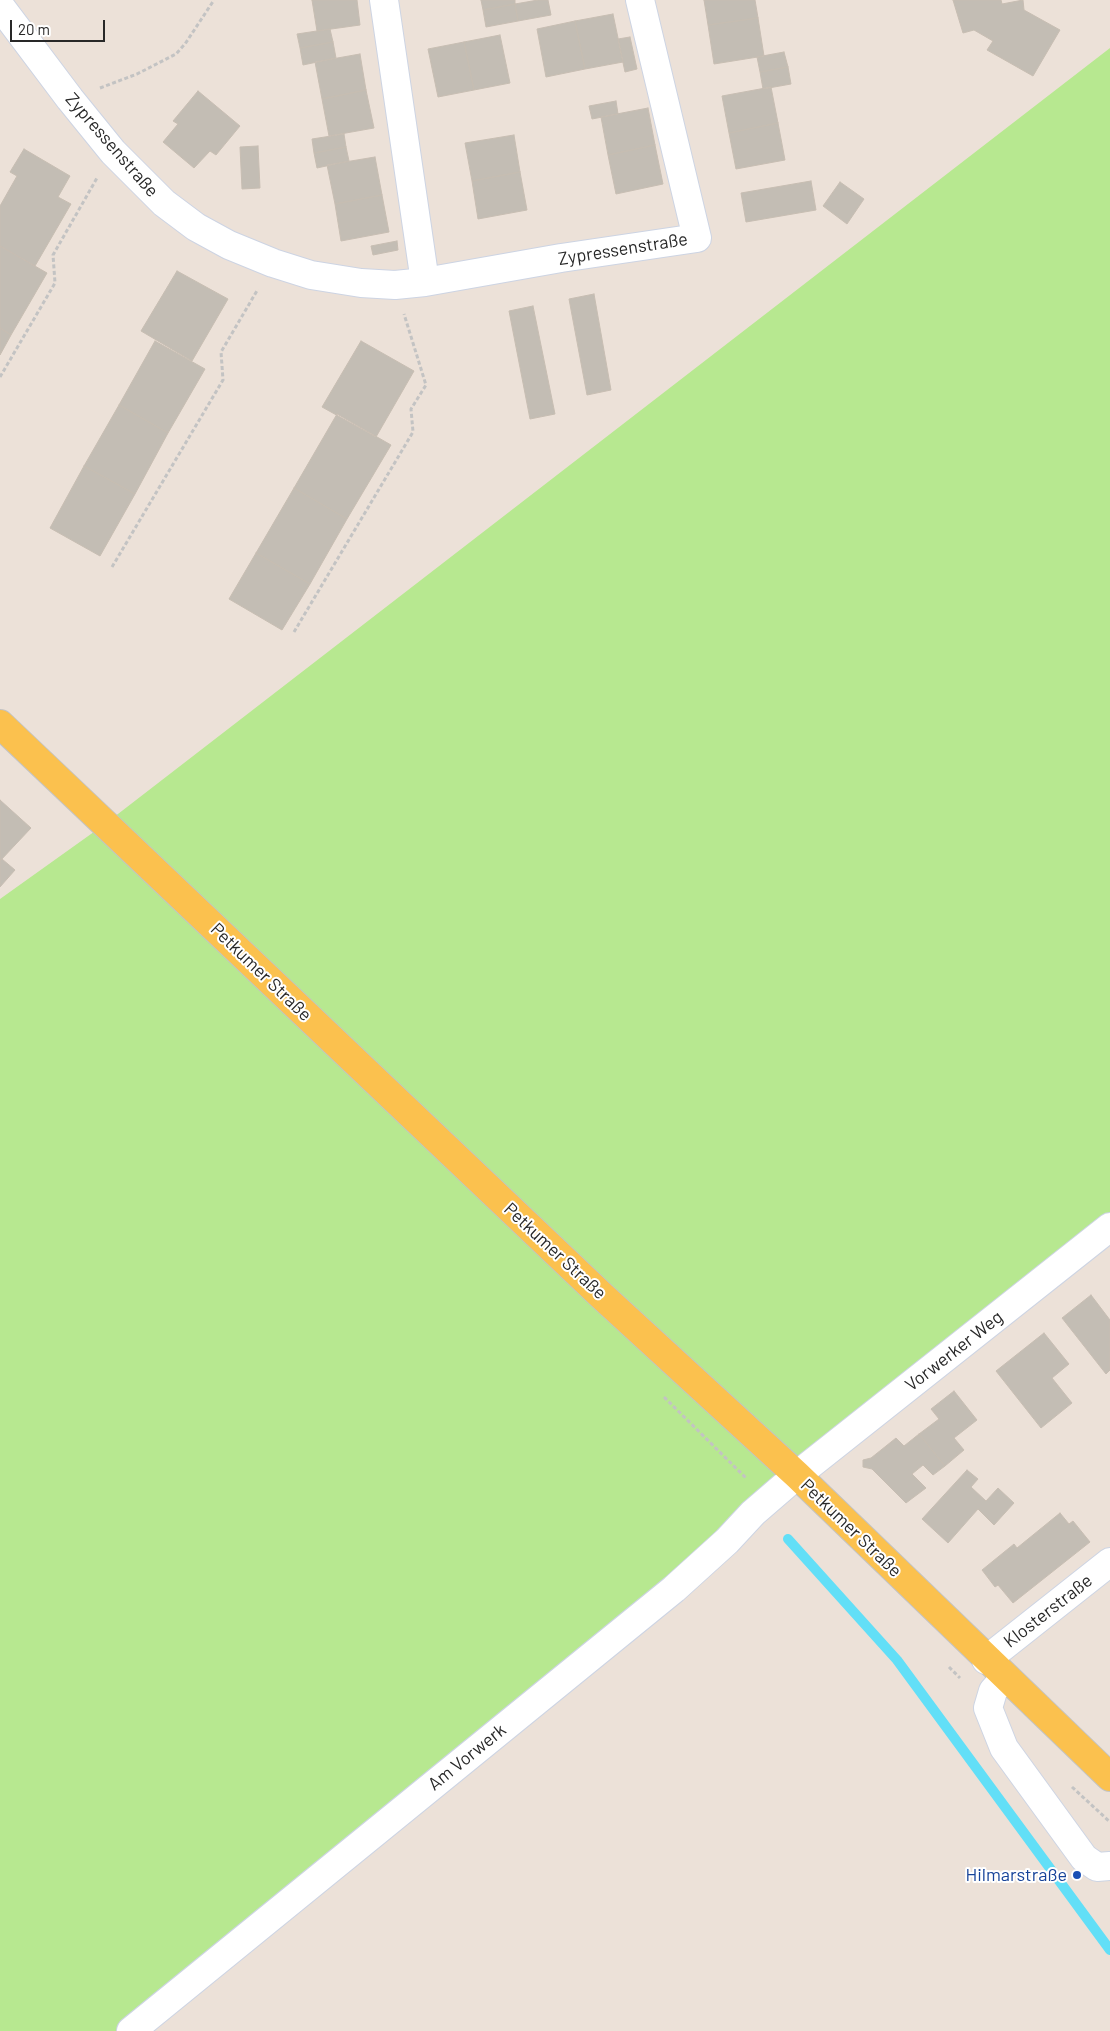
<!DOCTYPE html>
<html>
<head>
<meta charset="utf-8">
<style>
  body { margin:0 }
  #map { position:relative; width:1110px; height:2031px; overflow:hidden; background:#ece1d8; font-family:Barlow,sans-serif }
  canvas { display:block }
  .scale { position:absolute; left:10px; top:20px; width:95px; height:22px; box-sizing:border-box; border:2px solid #282828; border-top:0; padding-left:6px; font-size:15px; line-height:18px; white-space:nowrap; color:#282828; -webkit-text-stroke:4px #fff; paint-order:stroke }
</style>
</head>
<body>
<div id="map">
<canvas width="1110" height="2031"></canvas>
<div class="scale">20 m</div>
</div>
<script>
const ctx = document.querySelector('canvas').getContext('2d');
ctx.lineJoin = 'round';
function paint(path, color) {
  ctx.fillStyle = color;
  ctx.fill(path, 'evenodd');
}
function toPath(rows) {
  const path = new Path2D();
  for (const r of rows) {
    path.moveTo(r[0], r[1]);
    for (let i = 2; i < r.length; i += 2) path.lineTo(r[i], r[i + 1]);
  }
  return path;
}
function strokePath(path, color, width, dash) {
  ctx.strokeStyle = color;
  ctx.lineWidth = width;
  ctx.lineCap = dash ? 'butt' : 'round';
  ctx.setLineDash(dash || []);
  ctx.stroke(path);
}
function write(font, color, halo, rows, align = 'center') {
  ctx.font = font + ' Barlow,sans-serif';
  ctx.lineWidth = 4;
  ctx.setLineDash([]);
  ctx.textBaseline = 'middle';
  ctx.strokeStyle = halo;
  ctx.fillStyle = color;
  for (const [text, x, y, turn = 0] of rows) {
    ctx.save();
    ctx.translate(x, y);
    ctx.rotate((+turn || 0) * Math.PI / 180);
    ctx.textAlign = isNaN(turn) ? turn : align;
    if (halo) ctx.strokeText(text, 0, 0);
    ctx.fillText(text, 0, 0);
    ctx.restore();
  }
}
paint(toPath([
  [1110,48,1110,1227,131,2031,0,2031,0,899,105,824]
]), '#b7e890');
strokePath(toPath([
  [788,1539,897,1660,1110,1950]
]), '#62dff7', 10);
const building = toPath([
  [312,0,357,0,360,25,317,31,312,0],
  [481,0,515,0,515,4,483,10,481,0],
  [538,0,548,0,551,15,518,21,515,4,538,0],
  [704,0,755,0,758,18,708,25,704,0],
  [953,0,1001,0,1002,4,1023,0,1024,10,1060,30,1033,76,987,50,993,41,974,30,963,33,953,0],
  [515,4,518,21,486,27,483,10,515,4],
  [613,14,623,62,585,69,575,21,613,14],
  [758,18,764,56,714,64,708,25,758,18],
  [575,21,585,69,546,77,537,29,575,21],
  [330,29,333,42,300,48,297,34,330,29],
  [500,35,510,83,474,90,464,42,500,35],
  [630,37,637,69,625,72,618,39,630,37],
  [333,42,336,58,303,65,300,48,333,42],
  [464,42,474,90,438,97,428,49,464,42],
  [784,52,788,67,760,72,757,57,784,52],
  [360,54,366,90,322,99,315,62,360,54],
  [788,67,791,84,763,89,760,72,788,67],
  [771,87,778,123,729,133,722,96,771,87],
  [366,90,374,128,329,136,322,99,366,90],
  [198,91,240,126,216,155,210,151,194,168,163,142,178,124,173,121,198,91],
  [616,101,618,114,592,119,589,106,616,101],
  [648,108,655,145,608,155,601,117,648,108],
  [778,123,785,160,736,169,729,133,778,123],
  [344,134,346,147,314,153,312,139,344,134],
  [514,135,520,172,472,181,465,143,514,135],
  [655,145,663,184,616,194,608,155,655,145],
  [258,146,260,188,242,189,240,147,258,146],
  [346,147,349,161,317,168,314,153,346,147],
  [24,149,70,176,58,197,71,204,35,266,0,246,0,206,17,176,10,172,24,149],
  [375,157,382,195,335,204,327,165,375,157],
  [520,172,527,210,478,219,472,181,520,172],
  [811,181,816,210,746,222,741,193,811,181],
  [840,182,864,199,847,224,823,206,840,182],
  [382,195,389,232,341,241,335,204,382,195],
  [397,241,398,250,373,255,371,246,397,241],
  [0,246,47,273,11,335,0,328,0,246],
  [177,271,228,299,192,361,141,331,177,271],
  [594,294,611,390,587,395,569,299,594,294],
  [533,306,555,414,530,419,509,311,533,306],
  [0,328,11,335,0,355,0,328],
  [155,341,205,369,168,433,119,405,155,341],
  [361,341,414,371,376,437,322,407,361,341],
  [119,405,168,433,135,494,84,466,119,405],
  [337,414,391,445,347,519,294,488,337,414],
  [84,466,135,494,100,556,50,528,84,466],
  [294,488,347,519,310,584,256,553,294,488],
  [256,553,310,584,282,630,229,599,256,553],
  [0,800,31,828,0,861,0,800],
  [2,859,15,870,0,887,0,861,2,859],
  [1091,1295,1110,1320,1110,1370,1106,1374,1062,1318,1091,1295],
  [1044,1333,1069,1364,1052,1378,1072,1403,1041,1428,996,1371,1044,1333],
  [954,1391,977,1420,954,1438,964,1450,945,1466,919,1434,939,1419,931,1409,954,1391],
  [919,1434,945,1466,933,1475,923,1465,912,1474,926,1488,906,1503,872,1469,863,1467,863,1460,871,1458,896,1438,904,1446,919,1434],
  [967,1470,978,1479,971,1487,986,1501,998,1488,1014,1503,994,1525,978,1509,948,1543,922,1519,967,1470],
  [1060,1513,1069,1524,1073,1521,1090,1542,1013,1603,998,1585,995,1587,982,1570,1014,1544,1017,1548,1060,1513]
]);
paint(building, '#c3bdb4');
strokePath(building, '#c7bdb2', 1);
const minor = toPath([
  [384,0,425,282],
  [0,6,70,99,113,152,164,203,196,227,229,245,273,263,311,275,361,283,395,285,425,282,561,258,697,238,640,0],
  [986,1660,1110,1562],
  [1005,1677,993,1691,988,1708,1004,1748,1084,1858,1097,1867,1110,1866],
  [131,2031,674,1589,727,1541,753,1513,797,1475,1110,1227]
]);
const major = toPath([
  [0,724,602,1296,797,1475,1110,1777]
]);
strokePath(minor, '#cdd4e3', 30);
strokePath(major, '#c3c3c3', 30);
strokePath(toPath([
  [100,88,137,74,176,54,185,44,214,0],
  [0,377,55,283,53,255,97,178],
  [112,567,223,380,221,352,258,289],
  [294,632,413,432,411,409,426,385,404,314],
  [664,1397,747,1479],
  [949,1667,960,1678],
  [1072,1787,1110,1822]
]), '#c3c3c3', 3, [4, 2.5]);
strokePath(minor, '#fff', 28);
strokePath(major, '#fbc14e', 28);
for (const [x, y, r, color] of [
  [1077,1875,5,"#1a4fb4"]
]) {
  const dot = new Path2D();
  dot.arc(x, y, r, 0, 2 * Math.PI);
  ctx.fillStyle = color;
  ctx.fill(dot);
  strokePath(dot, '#fff', 2);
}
write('18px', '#282828', '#fff', [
  ["Zypressenstraße",112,145,49],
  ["Zypressenstraße",623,249,-9],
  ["Petkumer Straße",261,972,44],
  ["Petkumer Straße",555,1251,43],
  ["Vorwerker Weg",954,1351,-38],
  ["Petkumer Straße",851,1528,44],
  ["Klosterstraße",1048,1611,-38],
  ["Am Vorwerk",467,1757,-39]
]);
write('18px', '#164399', '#fff', [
  ["Hilmarstraße",1067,1875]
], 'right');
</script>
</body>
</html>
